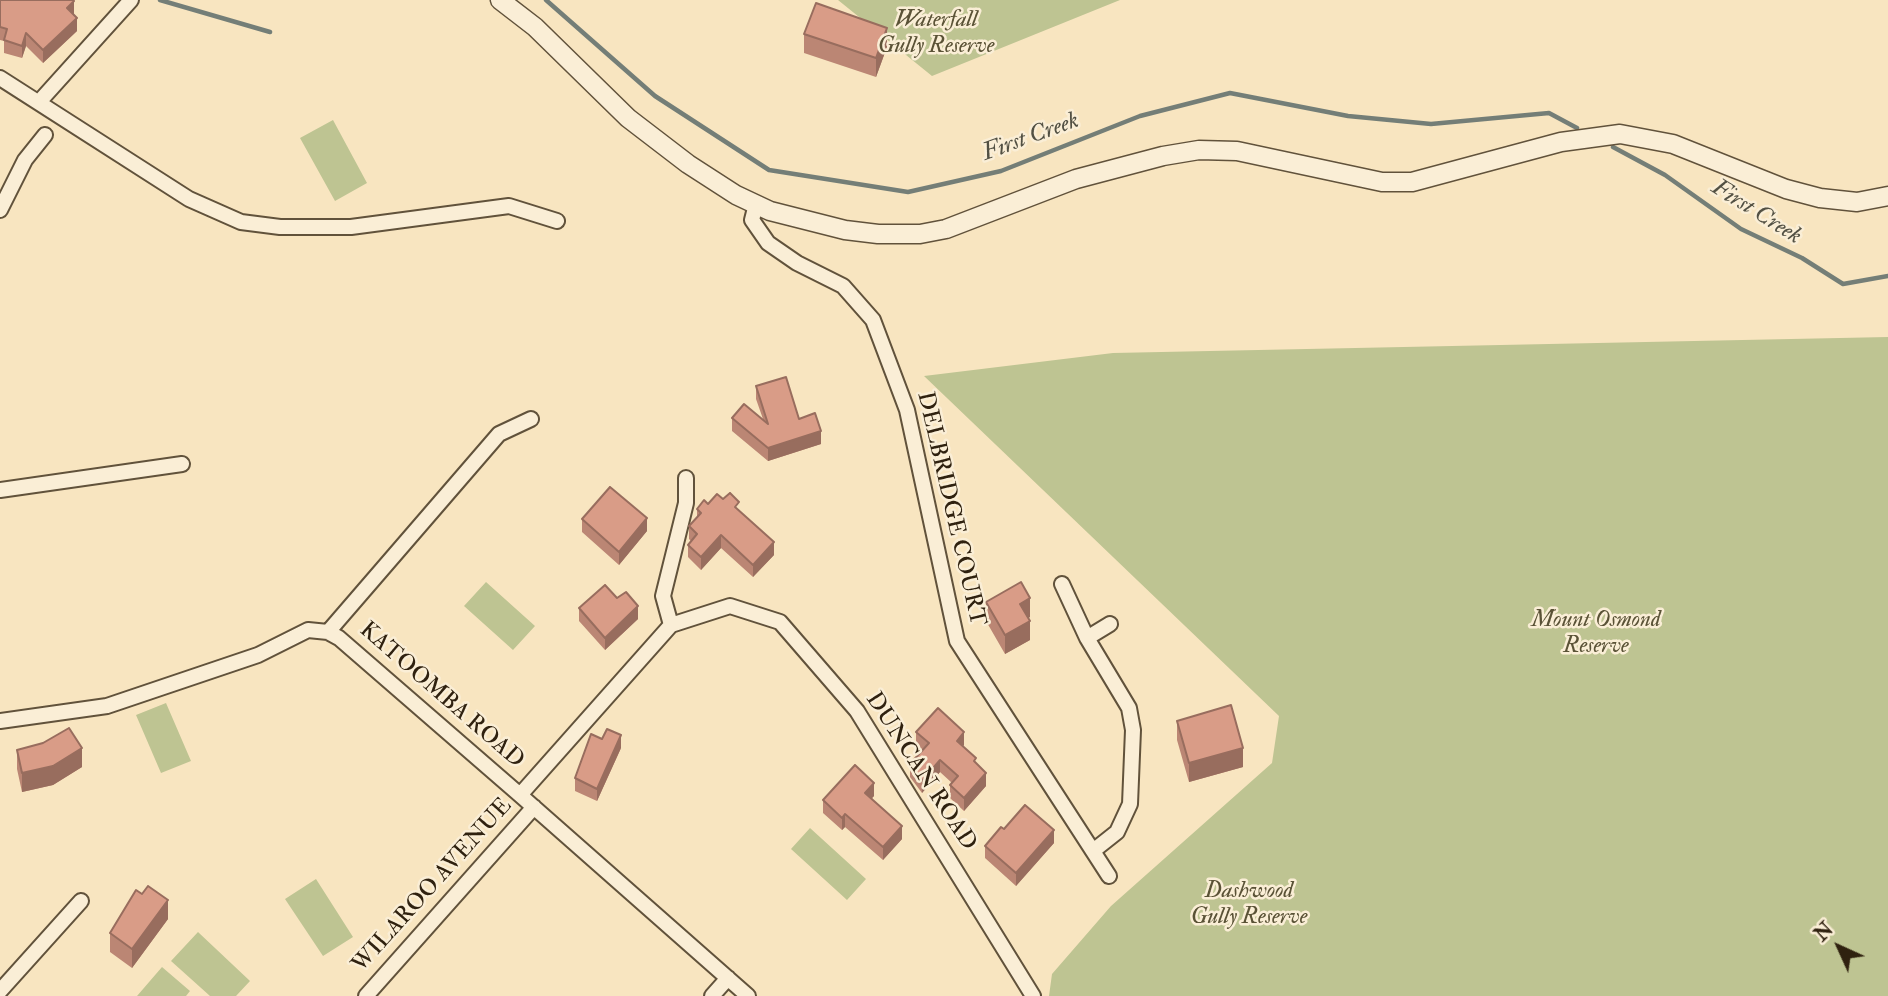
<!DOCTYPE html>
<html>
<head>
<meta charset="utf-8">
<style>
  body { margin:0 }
  #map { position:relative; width:1888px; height:996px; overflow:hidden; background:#f8e5c0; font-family:"IM FELL Double Pica",serif }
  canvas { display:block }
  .north { position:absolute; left:1804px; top:912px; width:70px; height:70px; -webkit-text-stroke:5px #faeed6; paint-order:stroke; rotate:315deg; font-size:19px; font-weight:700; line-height:28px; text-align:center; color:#2f210f }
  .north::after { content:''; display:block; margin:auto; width:24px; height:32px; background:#2f210f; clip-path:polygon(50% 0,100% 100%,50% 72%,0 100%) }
</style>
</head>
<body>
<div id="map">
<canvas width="1888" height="996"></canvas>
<div class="north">N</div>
</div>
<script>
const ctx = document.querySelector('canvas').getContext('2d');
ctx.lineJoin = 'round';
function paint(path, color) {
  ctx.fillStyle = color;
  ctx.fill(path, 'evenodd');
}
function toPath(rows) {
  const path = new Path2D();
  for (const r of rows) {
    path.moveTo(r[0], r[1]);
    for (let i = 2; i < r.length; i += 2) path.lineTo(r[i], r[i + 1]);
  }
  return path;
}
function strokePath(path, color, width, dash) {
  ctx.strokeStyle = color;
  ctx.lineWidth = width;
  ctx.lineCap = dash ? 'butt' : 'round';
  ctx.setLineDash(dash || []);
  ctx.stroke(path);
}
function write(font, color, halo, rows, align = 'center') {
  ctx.font = font + ' "IM FELL Double Pica",serif';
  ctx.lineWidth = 5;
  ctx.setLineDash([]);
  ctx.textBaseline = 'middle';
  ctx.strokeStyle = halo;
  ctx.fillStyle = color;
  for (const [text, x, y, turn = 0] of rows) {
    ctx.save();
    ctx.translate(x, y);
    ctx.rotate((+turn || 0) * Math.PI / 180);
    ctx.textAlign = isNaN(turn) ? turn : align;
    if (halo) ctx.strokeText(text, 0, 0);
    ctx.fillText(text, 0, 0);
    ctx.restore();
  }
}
paint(toPath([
  [838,0,1120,0,932,76],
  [333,120,367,183,335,201,300,138],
  [1888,337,1888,996,1049,996,1052,974,1111,906,1272,763,1279,716,924,376,1113,353],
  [486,582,535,626,513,650,464,606],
  [166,703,191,761,161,773,136,715],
  [810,828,866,879,847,900,791,849],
  [316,879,353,937,323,956,285,899],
  [198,932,250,981,236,996,210,996,171,961],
  [162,967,190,991,186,996,137,996]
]), '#bec492');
strokePath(toPath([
  [160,0,270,32],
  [546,0,655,96,769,170,908,192,1001,171,1140,116,1230,93,1348,116,1431,124,1549,113,1577,128],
  [1613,147,1665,175,1741,229,1802,258,1843,284,1888,276]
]), '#747e77', 4.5);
const minor = toPath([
  [0,78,189,199,241,222,280,227,351,227,509,206,557,221],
  [39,102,131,0],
  [756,204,752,220,768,243,797,263,843,286,873,320,907,410,957,641,1109,876],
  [0,210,25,160,45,135],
  [0,490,182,464],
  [1062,584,1087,638,1129,708,1133,730,1130,804,1117,832,1093,851],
  [671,625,663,596,686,503,686,478],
  [328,632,499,434,531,419],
  [1087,638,1110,624],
  [0,721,107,706,258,655,308,630,328,632,339,638,520,795,748,996],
  [520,795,671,625,730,606,780,622,857,711,1033,996],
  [0,991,81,901],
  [366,996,534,807],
  [712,996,728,978]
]);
const tertiary = toPath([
  [500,0,535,27,628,118,688,164,736,195,770,211,845,230,878,234,920,234,946,229,1076,179,1163,156,1199,150,1237,151,1382,182,1412,182,1561,142,1620,134,1673,144,1786,189,1820,198,1857,202,1888,196]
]);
strokePath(minor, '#61523b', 18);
strokePath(tertiary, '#61523b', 21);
strokePath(minor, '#faeed6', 14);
strokePath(tertiary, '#faeed6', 18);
paint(toPath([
  [0,0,74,14,77,31,43,63,26,46,22,58,4,53,4,41,0,40],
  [804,34,887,47,876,77,804,53],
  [756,386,799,419,821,444,768,461,732,431,732,418,763,419,756,399],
  [708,504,739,511,774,555,753,577,721,548,701,570,688,557,688,545,691,541,689,539,689,526,697,518,697,509],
  [582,519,647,531,619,565,582,532],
  [986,602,1030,617,1028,618,1030,640,1005,654,986,621],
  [579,608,638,619,605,650,579,621],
  [1177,721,1243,767,1189,782,1177,740],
  [916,732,964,745,963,746,976,763,986,786,964,811,950,798,950,785,952,783,940,772,922,793,910,777,910,764,923,750,916,744],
  [621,748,597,801,575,791,575,778],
  [17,750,82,767,53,785,22,792,17,769],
  [874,796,872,798,902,839,883,860,845,827,842,830,823,813,823,800],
  [1004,829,1054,843,1016,886,985,858,985,846],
  [142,894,168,919,132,968,110,952,110,933]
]), '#bb8674');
paint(toPath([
  [74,1,74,14,67,21,67,8],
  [77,18,77,31,43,63,43,50],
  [887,28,887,47,876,77,876,58],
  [26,33,26,46,22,58,22,46],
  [821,431,821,444,768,461,768,448],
  [647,518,647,531,619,565,619,552],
  [721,535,721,548,701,570,701,557],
  [774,542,774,555,753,577,753,565],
  [1030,598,1030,617,1020,622,1020,604],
  [638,606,638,619,605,650,605,638],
  [1030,621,1030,640,1005,654,1005,635],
  [964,732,964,745,957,753,957,741],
  [621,735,621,748,597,801,597,789],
  [82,748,82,767,53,785,22,792,22,773],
  [1243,748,1243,767,1189,782,1189,763],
  [940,760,940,772,922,793,922,781],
  [986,773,986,786,964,811,964,798],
  [874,783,874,796,865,805,865,793],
  [845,814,845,827,842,830,842,818],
  [902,826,902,839,883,860,883,847],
  [1054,830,1054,843,1016,886,1016,873],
  [168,900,168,919,132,968,132,949]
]), '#986d5e');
const building = toPath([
  [0,0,73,0,74,1,67,8,77,18,43,50,26,33,22,46,4,40,7,29,0,27,0,0],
  [816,3,887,28,876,58,804,34,816,3],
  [786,377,799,419,815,413,821,431,768,448,732,418,744,404,768,424,756,386,786,377],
  [610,487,647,518,619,552,582,519,610,487],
  [730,493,739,502,735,507,774,542,753,565,721,535,701,557,688,545,697,534,689,526,701,513,697,509,704,500,708,504,717,494,723,499,730,493],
  [1021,582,1030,598,1020,604,1030,621,1005,635,986,602,1021,582],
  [605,585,617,598,626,592,638,606,605,638,579,608,605,585],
  [1231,705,1243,748,1189,763,1177,721,1231,705],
  [938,708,964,732,957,741,976,758,974,761,986,773,964,798,950,785,958,776,940,760,922,781,910,764,929,743,916,732,938,708],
  [69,728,82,748,53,766,22,773,17,750,43,743,69,728],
  [607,729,621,735,597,789,575,778,591,734,602,739,607,729],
  [855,765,874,783,865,793,902,826,883,847,845,814,842,818,823,800,855,765],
  [1025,805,1054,830,1016,873,985,846,1001,827,1004,829,1025,805],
  [148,886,168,900,132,949,110,933,136,890,142,894,148,886]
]);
paint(building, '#d99c87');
strokePath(building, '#986d5e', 2);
write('italic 23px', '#5a5236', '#faeed6', [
  ["Waterfall",936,21],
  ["Gully Reserve",936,47],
  ["Mount Osmond",1596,621],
  ["Reserve",1596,647],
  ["Dashwood",1249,892],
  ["Gully Reserve",1249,918]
]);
write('23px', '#2f210f', '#faeed6', [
  ["DELBRIDGE COURT",950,509,77],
  ["KATOOMBA ROAD",441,696,41],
  ["DUNCAN ROAD",920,772,57],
  ["WILAROO AVENUE",433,886,-48]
]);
write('italic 24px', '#525043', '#faeed6', [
  ["First Creek",1031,138,-20],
  ["First Creek",1756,213,32]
]);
</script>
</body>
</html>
